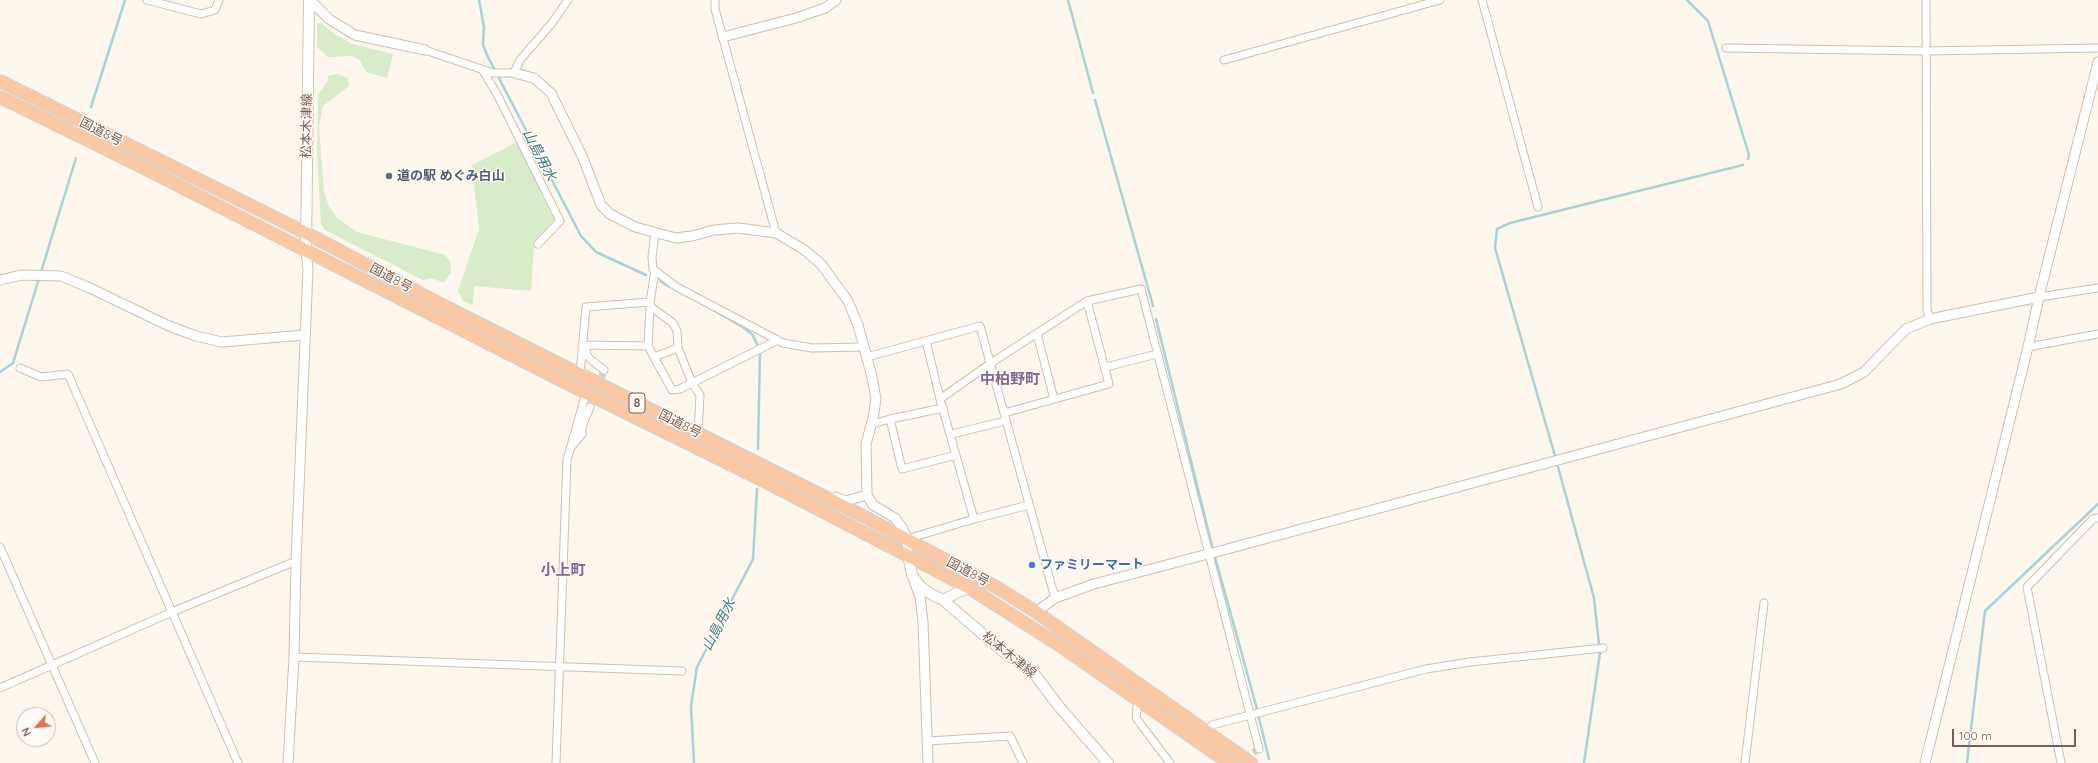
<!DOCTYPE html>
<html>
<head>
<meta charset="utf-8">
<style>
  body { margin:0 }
  #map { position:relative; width:2098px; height:763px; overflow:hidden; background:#fdf6ec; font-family:Quicksand,sans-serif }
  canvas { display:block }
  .north { position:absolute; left:16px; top:707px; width:40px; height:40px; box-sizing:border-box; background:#fffaf3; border:1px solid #cabbb1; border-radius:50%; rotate:243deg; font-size:11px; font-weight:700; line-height:16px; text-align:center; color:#7a5c4d }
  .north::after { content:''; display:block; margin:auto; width:14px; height:18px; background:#e76f51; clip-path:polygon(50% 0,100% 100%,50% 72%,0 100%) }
  .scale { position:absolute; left:1952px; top:729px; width:124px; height:18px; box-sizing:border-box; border:2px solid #7a5c4d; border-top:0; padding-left:5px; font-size:12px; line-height:14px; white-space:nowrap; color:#7a5c4d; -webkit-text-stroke:3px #fffaf3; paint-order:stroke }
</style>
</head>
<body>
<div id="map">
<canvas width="2098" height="763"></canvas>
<div class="north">N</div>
<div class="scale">100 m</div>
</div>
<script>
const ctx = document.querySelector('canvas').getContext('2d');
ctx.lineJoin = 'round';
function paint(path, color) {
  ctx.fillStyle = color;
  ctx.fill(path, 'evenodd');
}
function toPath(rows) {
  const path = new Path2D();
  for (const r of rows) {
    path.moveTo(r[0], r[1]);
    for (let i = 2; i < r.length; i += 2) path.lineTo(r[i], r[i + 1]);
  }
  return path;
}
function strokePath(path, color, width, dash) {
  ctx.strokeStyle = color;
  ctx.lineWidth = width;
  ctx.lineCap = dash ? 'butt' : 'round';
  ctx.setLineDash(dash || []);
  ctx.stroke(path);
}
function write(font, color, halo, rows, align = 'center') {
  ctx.font = font + ' Quicksand,"Noto Sans JP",sans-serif';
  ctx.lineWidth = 3;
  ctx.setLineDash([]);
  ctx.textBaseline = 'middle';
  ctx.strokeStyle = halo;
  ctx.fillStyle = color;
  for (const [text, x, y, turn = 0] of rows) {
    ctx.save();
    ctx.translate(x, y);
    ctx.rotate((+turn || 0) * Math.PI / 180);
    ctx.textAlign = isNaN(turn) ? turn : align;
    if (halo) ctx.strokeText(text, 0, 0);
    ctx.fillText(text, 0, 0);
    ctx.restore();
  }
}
paint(toPath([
  [321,23,335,34,352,44,393,54,387,78,366,72,360,60,352,56,328,57,317,47,317,24],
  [337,74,348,78,349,86,323,106,319,126,324,192,329,206,337,218,357,232,445,255,450,262,451,272,444,283,432,278,423,280,325,230,321,225,317,154,318,95,328,80,328,76],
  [517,142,556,217,555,222,538,238,534,245,531,291,474,286,473,305,463,301,458,291,479,229,472,165]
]), '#d8ecc9');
strokePath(toPath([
  [479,0,484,27,483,45,488,57,581,236,596,252,646,275],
  [1068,0,1093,93],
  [1687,0,1708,21,1749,155,1748,159],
  [1095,100,1153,306],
  [91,107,125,0],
  [660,281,670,287],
  [706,306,741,326,752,334,757,344],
  [1156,319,1212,546,1257,709],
  [0,372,13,363,76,158],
  [758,449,760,353],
  [1555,456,1495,248,1497,229,1510,223,1743,165],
  [1558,467,1594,598,1600,653,1584,763],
  [1259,718,1269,759],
  [694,763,691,706,697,667,753,559,757,489],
  [1967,763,1985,611,2098,504]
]), '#a5d3da', 2.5);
strokePath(toPath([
  [593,400,604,370],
  [1235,763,1259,749]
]), '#dcd0c4', 7, [7, 3.5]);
const minor = toPath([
  [147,0,201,14,215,10,219,0],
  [715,0,715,9,776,233],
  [1482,0,1538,207],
  [1926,0,1927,310,1930,319],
  [1726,48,1925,51,2098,48],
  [425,50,493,73,514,73,520,60,552,23,568,0],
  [1224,60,1440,0],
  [482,69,498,96,560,221,538,244],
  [655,233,652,257,653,269,675,286,783,343,812,348,864,347],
  [2039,297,2098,288],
  [650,302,651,307,673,323,677,331,678,348,692,383,700,395,698,433],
  [1037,334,1054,399],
  [926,341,940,399],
  [582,345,648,346,672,390,680,389,778,340],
  [587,346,586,354,590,359,604,370],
  [648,346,650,305],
  [2028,347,2098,334],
  [654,357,678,348],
  [867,357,980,326,1055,598],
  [1106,367,1157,354],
  [20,368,41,377,68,374,238,763],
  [580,374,586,307,650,302,655,271],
  [1004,413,1109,384,1087,301],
  [890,419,943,408],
  [872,424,890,419,902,469,956,455],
  [952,434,1005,421],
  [572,446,582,434,582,427,590,407],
  [974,519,1029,505],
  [907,539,974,519,940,399,991,363,1087,301,1141,289,1259,749],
  [0,547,95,763],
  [294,657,682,671],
  [0,688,172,612,296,561],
  [1138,698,1136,718,1170,763],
  [1207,732,1212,725,1426,669,1470,662,1603,648],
  [928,741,1010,736,1023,763],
  [556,763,567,460,586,393],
  [1745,763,1764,603],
  [2061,763,2027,587,2093,519,2098,518]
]);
const tertiary = toPath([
  [310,0,329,19,355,35,425,50],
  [723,37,796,18,825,8,836,0],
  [514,73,534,78,551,93,583,158,601,205,610,214,635,227,676,238,692,236,714,230,738,228,776,233,803,249,821,264,848,301,858,325,872,377,876,399,873,418,866,444,867,495,873,505,895,518,903,529,907,539,908,554],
  [0,280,22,275,61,276,90,288,169,326,196,336,222,342,304,335],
  [836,497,846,501,867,495],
  [1216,552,1841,384,1864,372,1906,329,1930,319,2039,297,2098,62],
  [914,581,920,597,923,622,928,763],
  [1036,612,1055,598,1094,584,1212,553],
  [288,763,294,657,296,561,308,269,306,251],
  [1925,763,2028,347,2039,297]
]);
const secondary = toPath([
  [306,251,309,0],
  [908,554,912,575,919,585,929,593,943,600,1006,654,1032,671,1061,709,1108,763],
  [943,600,968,587]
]);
const trunk = toPath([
  [0,81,306,233,444,306,863,516,998,588,1036,612,1251,763],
  [0,97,136,164,586,393,762,480,968,587,1056,643,1229,763]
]);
strokePath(minor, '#d1beb0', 9);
strokePath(tertiary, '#d1beb0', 11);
strokePath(secondary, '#d6c0b0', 12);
strokePath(trunk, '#dad1cd', 14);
strokePath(minor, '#fff', 7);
strokePath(tertiary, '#fff', 9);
strokePath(secondary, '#fff', 10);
strokePath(trunk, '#f9c8a4', 12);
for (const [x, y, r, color] of [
  [389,176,4,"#5c6f8a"],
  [1032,565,4,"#3f7fe0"]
]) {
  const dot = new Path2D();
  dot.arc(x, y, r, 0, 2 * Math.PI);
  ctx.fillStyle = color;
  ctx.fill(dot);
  strokePath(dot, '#fffaf3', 1.5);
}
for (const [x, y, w] of [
  [637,403,16]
]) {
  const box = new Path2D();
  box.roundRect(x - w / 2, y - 10, w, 20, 3);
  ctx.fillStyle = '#fffaf3';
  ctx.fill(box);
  strokePath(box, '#7a5c4d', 1);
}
write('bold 12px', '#7a5c4d', null, [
  ["8",637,403]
]);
write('13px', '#7a5c4d', '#fffaf3', [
  ["松本木津線",307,126,-89],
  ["国道8号",101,132,27],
  ["国道8号",391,278,28],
  ["国道8号",680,424,27],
  ["国道8号",968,572,28],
  ["松本木津線",1009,655,39]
]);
write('bold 13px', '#4e5e75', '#fffaf3', [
  ["道の駅 めぐみ白山",397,176]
], 'left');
write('bold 13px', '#366cbe', '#fffaf3', [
  ["ファミリーマート",1040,565]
], 'left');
write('italic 14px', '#437c86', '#fffaf3', [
  ["山島用水",539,155,62],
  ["山島用水",719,625,-63]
]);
write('bold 15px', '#846695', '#fffaf3', [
  ["中柏野町",1010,379],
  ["小上町",563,570]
]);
</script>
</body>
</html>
